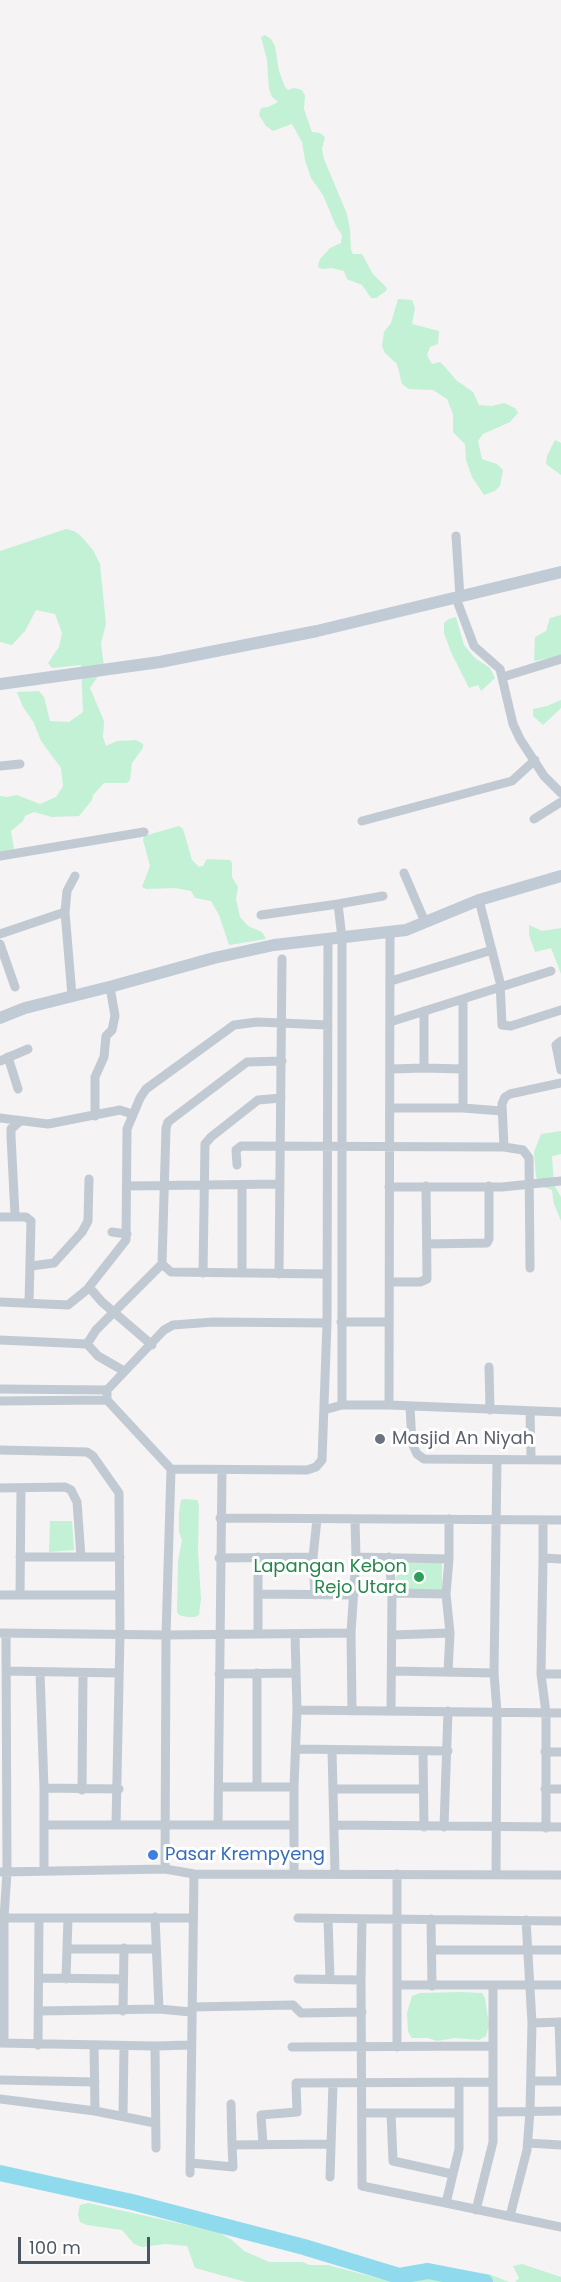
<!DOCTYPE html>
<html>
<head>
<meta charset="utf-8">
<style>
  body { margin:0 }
  #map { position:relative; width:561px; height:2282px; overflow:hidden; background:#f5f3f3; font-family:Poppins,sans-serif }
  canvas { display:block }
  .scale { position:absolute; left:18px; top:2237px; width:132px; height:27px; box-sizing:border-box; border:3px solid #4a5661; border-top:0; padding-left:8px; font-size:18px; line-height:21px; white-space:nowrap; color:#4a5661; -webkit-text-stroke:4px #fff; paint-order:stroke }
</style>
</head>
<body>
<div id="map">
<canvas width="561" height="2282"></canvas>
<div class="scale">100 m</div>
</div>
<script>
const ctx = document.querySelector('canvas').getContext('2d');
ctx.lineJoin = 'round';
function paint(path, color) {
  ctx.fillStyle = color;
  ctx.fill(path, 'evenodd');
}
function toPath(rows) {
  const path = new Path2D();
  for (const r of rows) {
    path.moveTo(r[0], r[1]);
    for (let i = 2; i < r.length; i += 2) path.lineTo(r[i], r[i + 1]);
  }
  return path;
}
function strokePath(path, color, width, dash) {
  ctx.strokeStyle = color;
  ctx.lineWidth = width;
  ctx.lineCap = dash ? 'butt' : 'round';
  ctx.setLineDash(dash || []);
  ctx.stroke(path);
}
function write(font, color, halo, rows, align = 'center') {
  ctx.font = font + ' Poppins,sans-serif';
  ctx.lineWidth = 6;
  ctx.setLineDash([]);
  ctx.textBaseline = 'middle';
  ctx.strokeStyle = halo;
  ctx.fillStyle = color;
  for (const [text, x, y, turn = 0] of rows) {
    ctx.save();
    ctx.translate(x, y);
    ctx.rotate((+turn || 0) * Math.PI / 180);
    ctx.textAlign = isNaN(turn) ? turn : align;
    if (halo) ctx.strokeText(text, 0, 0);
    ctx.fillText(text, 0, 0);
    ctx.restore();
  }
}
paint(toPath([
  [265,35,271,39,275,46,279,71,285,87,288,90,294,88,302,90,305,96,304,109,312,132,320,133,325,137,322,149,324,159,347,214,350,229,351,250,353,254,362,254,373,274,387,288,386,291,376,298,371,298,362,285,347,279,344,271,332,268,323,269,319,268,318,265,320,259,330,248,341,243,342,235,336,226,323,195,311,178,305,160,302,142,292,124,273,131,266,126,259,115,261,108,268,107,278,102,272,97,269,89,267,60,261,37],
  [398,299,412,300,415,308,412,324,439,331,438,344,430,347,427,355,432,364,440,362,446,368,456,380,473,392,479,405,492,406,504,403,515,408,518,413,510,422,483,434,478,441,482,459,497,464,503,470,500,486,495,491,484,495,472,477,466,460,465,444,453,432,453,414,447,399,433,390,409,389,402,384,397,364,385,353,382,346,384,332,391,323],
  [555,440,561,443,561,475,546,464,547,456],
  [66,529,74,531,80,535,93,550,100,564,106,624,101,643,104,667,90,688,104,721,103,737,106,746,117,741,136,740,143,744,143,748,132,763,130,780,127,783,104,783,93,795,92,800,79,816,52,817,34,812,25,816,23,821,11,831,14,849,0,852,0,796,7,797,17,795,40,804,56,797,63,786,61,768,41,741,34,723,23,707,17,692,39,691,44,697,50,721,69,722,83,712,81,665,52,668,48,663,59,647,62,633,55,614,36,610,25,631,12,645,0,642,0,551],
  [561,615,561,661,551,658,534,661,535,637,546,631,550,618],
  [456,617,464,645,475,658,490,668,495,678,481,691,478,685,469,688,451,652,444,633,444,623,449,619],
  [561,700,561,708,543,725,533,716,533,709,547,706],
  [179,826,183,829,192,860,199,867,203,866,207,859,230,860,232,863,232,877,238,887,236,899,240,917,248,926,262,932,266,939,229,945,219,915,211,901,195,898,191,891,175,888,146,889,142,887,150,866,143,840,144,836],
  [529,925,542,931,561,928,561,974,551,948,535,952,529,935],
  [561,1131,561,1154,552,1156,554,1185,561,1197,561,1221,554,1204,552,1190,541,1186,536,1177,534,1152,541,1134],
  [185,1499,197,1500,199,1505,198,1551,201,1599,199,1615,195,1617,187,1617,179,1615,177,1612,178,1561,182,1540,179,1532,179,1513,181,1500],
  [50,1521,72,1521,74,1550,49,1552],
  [442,1562,442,1591,396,1592,397,1563],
  [462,1992,482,1993,485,1998,489,2025,486,2036,479,2040,455,2038,437,2041,428,2038,412,2038,408,2032,407,2013,412,1996,420,1993],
  [88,2203,218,2232,232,2240,244,2251,269,2262,302,2262,310,2265,328,2265,381,2279,416,2277,440,2280,465,2281,481,2274,489,2274,509,2282,246,2282,195,2268,187,2246,165,2244,142,2247,134,2244,122,2230,87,2225,80,2222,78,2214,80,2205],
  [522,2264,561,2277,561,2282,515,2282,519,2278,513,2266]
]), '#c3f1d5');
strokePath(toPath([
  [0,2173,132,2202,304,2247,399,2276,428,2271,485,2282]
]), '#90daee', 16);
strokePath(toPath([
  [456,536,460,597],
  [456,598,474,646,500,669,513,724,520,739,544,776,561,793],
  [503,677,561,659],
  [0,766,20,764],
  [534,819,561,802],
  [362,821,512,781,535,760],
  [0,856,144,832],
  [404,873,425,922],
  [479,900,500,982,502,1025,511,1026,561,1010],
  [261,915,338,904],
  [0,934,65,912],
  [0,944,15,987],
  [391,981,492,950],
  [72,996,65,912,67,891,75,876],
  [424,1011,424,1068,463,1069],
  [390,1022,551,971],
  [561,1041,556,1045,561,1070],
  [8,1057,18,1089],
  [0,1061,28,1049],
  [282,1061,247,1062,168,1122,166,1128,162,1264,171,1272,326,1274],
  [391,1069,424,1068],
  [391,1108,463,1108,502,1111],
  [463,1108,463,999],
  [95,1116,95,1077,104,1057,106,1036,112,1030,115,1016,110,987],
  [0,1118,48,1124,120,1110,132,1114],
  [504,1147,502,1104,505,1097,510,1094,561,1083],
  [237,1165,236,1150,241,1146,504,1147,523,1150,529,1158,530,1268],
  [127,1186,280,1184],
  [389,1187,502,1187,561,1181],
  [15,1215,11,1136,11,1129,19,1122],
  [0,1217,26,1217,31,1221,29,1303],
  [112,1232,127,1234],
  [427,1244,487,1243,489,1239,489,1186],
  [31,1266,54,1263,82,1232,88,1221,89,1179],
  [203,1273,205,1144,211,1137,258,1100,281,1098],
  [242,1273,242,1186],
  [279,1274,282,959],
  [390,1282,420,1282,427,1279,426,1186],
  [0,1302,68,1305,89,1288],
  [341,1322,388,1322],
  [327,1323,213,1322,173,1325,164,1330,107,1390,107,1400,171,1469,307,1470,316,1467,322,1460,327,1323,328,940],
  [0,1340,87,1344,98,1356,124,1371],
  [87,1344,96,1330,162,1264],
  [152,1345,102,1302,89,1287,126,1240,127,1129,140,1098,146,1089,234,1025,257,1022,328,1025],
  [489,1367,490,1410],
  [0,1389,107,1390],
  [0,1401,107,1400],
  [342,1405,342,938,338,904,383,896],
  [389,1405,390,934],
  [410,1407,412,1443,417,1454,424,1459,561,1460],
  [324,1410,342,1405,389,1405,561,1412],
  [530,1411,531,1457],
  [0,1450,87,1452,93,1456,119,1493,120,1634,116,1825],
  [0,1488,65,1487,71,1490,77,1502,81,1557],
  [220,1518,561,1520],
  [543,1520,543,1558,561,1559],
  [20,1557,120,1557],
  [258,1557,258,1633],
  [356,1557,449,1559],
  [389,1557,392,1593,391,1710],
  [219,1558,313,1557],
  [543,1558,541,1674,546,1713,546,1828],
  [392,1593,446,1594],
  [260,1594,354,1595],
  [0,1595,120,1595],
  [20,1595,21,1488],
  [315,1595,313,1557,317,1519],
  [0,1633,166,1635,351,1633],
  [392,1635,450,1633],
  [6,1671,119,1673],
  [392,1671,494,1673],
  [40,1672,44,1788,44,1871],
  [448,1672,450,1633,446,1594,449,1559,449,1519],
  [219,1674,295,1673],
  [541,1674,561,1674],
  [297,1710,561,1713],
  [352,1711,351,1633,356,1557,355,1519],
  [296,1749,448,1751],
  [332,1750,335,1873],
  [423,1751,424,1827],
  [545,1752,561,1752],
  [257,1786,257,1673],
  [219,1787,294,1787],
  [44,1788,119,1789],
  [334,1789,423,1789],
  [545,1789,561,1789],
  [82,1790,83,1673],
  [44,1825,294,1825],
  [218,1825,222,1470],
  [334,1825,561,1827],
  [444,1827,448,1711],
  [165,1869,166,1635,171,1469],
  [0,1872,165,1869,194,1874,561,1875],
  [294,1873,294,1787,297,1710,295,1634],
  [397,1874,397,2047],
  [496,1874,497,1712,494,1673,497,1461],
  [155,1917,159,2009],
  [0,1918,192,1918],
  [298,1918,561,1921],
  [328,1919,330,1979],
  [431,1919,432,1986],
  [68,1949,155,1949],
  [432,1950,561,1950],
  [40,1978,123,1979],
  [66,1979,68,1918],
  [298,1979,361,1980,362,2186,446,2203],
  [361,1980,362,1919],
  [398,1985,561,1985],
  [192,2007,293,2005,301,2013,362,2012],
  [39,2011,159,2009,191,2012],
  [123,2011,124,1948],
  [559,2022,561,2081],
  [532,2023,561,2022],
  [0,2043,155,2046,190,2045],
  [4,2043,4,1918,7,1872,6,1633],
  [38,2045,39,1918],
  [94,2045,95,2111,155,2123],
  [155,2046,156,2148],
  [292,2047,493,2046],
  [0,2080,95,2082],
  [531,2081,561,2081],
  [459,2082,459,2149,446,2203,561,2227],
  [0,2099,95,2111],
  [231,2104,232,2145,329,2144],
  [494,2112,561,2111],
  [362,2113,459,2113],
  [391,2113,393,2161,452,2174],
  [123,2116,124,2046],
  [528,2143,561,2145],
  [263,2145,261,2115,297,2112,296,2083,493,2082],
  [191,2163,233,2167,232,2145],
  [190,2173,194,1874],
  [330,2177,333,2083],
  [476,2210,493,2142,493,1985],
  [510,2216,527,2150,530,2111,532,2023,526,1920]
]), '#c1cad2', 9);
strokePath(toPath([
  [0,684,160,662,317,631,561,572],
  [0,1018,25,1008,113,986,214,958,274,945,406,930,479,900,561,876]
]), '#c1cbd6', 12);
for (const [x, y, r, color] of [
  [380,1439,6,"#6b7280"],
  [419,1577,6,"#2e9e5b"],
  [153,1855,6,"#3f7fe0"]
]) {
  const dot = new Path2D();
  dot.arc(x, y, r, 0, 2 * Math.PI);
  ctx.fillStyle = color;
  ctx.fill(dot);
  strokePath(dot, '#fff', 2);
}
write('18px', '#5b616d', '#fff', [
  ["Masjid An Niyah",392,1439]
], 'left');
write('18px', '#27864d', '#fff', [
  ["Lapangan Kebon",407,1567],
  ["Rejo Utara",407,1588]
], 'right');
write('18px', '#366cbe', '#fff', [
  ["Pasar Krempyeng",165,1855]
], 'left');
</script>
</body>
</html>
